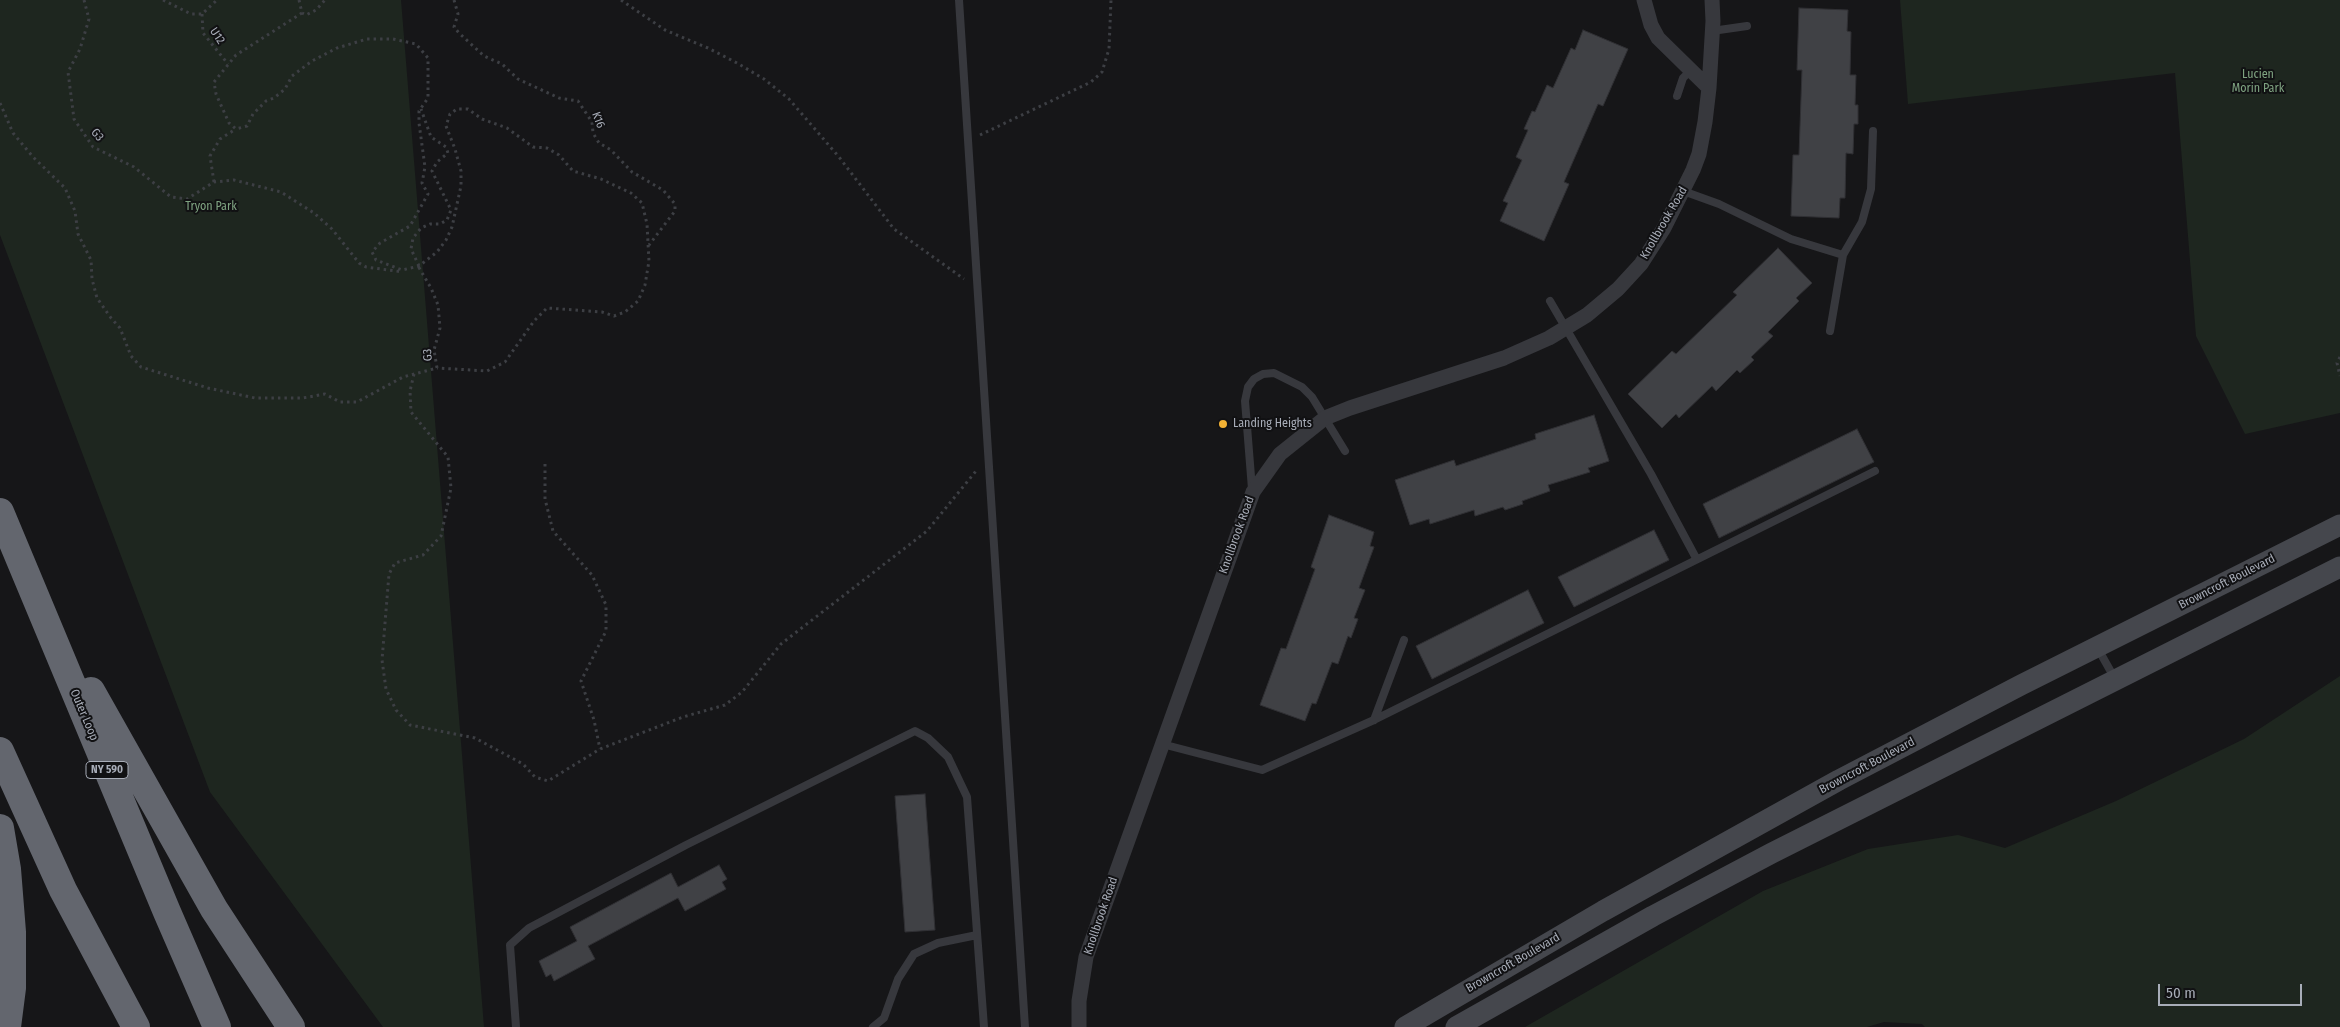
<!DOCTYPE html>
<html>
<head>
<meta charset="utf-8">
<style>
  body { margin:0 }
  #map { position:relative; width:2340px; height:1027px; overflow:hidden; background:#161618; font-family:"Fira Sans Condensed",sans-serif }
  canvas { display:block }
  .scale { position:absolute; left:2158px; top:984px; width:144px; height:22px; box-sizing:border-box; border:2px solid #a8adb8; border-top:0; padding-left:6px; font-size:15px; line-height:18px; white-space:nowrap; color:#a8adb8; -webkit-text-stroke:4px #111113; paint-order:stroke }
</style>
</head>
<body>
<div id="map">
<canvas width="2340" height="1027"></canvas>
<div class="scale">50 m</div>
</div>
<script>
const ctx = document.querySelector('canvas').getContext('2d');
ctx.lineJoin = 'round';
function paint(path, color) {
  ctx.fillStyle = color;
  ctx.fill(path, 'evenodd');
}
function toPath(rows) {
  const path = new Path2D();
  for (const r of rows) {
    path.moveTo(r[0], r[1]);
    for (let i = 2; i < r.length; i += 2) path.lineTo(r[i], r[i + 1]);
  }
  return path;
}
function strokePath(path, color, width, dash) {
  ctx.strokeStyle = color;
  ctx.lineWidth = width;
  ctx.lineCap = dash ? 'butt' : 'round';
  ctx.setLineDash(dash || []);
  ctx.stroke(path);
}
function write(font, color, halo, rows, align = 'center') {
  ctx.font = font + ' "Fira Sans Condensed",sans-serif';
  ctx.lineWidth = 4;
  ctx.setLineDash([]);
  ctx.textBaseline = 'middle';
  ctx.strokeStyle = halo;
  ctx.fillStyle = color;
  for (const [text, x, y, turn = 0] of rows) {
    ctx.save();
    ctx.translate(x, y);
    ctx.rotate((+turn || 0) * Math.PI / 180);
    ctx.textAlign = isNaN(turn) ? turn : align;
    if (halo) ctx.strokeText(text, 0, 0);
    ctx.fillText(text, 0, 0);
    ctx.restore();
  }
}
paint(toPath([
  [0,0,401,0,484,1027,383,1027,210,792,0,235],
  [1900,0,2340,0,2340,413,2245,434,2196,336,2175,73,1908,104],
  [2340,676,2340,1027,1925,1027,1922,1024,1884,1022,1867,1027,1525,1027,1763,891,1868,849,1958,835,2005,848,2116,801,2244,739]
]), '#1e261f');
const building = toPath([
  [1799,8,1848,10,1847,31,1851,32,1850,75,1856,75,1855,105,1858,105,1858,124,1854,124,1853,154,1846,153,1845,198,1840,198,1839,218,1791,216,1793,155,1799,155,1802,70,1797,70,1799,8],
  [1583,30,1628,49,1603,106,1598,104,1564,182,1569,184,1544,241,1500,221,1508,203,1503,201,1522,160,1516,157,1528,130,1524,129,1532,111,1535,112,1547,85,1553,88,1571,48,1575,50,1583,30],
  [1778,248,1812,283,1796,298,1799,301,1768,332,1773,336,1751,357,1754,360,1740,373,1737,370,1716,391,1712,386,1679,418,1676,414,1662,428,1628,394,1672,351,1676,354,1737,295,1733,292,1778,248],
  [1594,415,1609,461,1588,468,1590,472,1548,485,1550,491,1522,501,1523,504,1505,510,1503,507,1475,516,1474,510,1430,524,1429,519,1410,525,1395,480,1454,460,1456,466,1536,439,1535,434,1594,415],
  [1857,429,1874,462,1719,538,1703,504,1857,429],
  [1329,515,1374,532,1370,546,1374,547,1359,588,1365,590,1354,618,1358,619,1351,638,1348,636,1338,664,1332,662,1316,704,1312,703,1305,721,1260,705,1281,648,1286,649,1315,569,1311,567,1329,515],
  [1654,530,1669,560,1574,607,1558,577,1654,530],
  [1528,590,1544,623,1432,679,1416,646,1528,590],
  [925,794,935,930,905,932,895,796,925,794],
  [719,865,727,879,722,882,726,889,685,911,678,898,588,946,595,959,554,981,551,974,546,977,539,961,577,941,570,927,671,873,678,887,719,865]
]);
paint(building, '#404145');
strokePath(building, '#303034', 1);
strokePath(toPath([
  [84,0,89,19,80,49,68,72,74,119,93,147,134,167,171,197,187,199,214,182,234,180,281,192,314,213,332,229,359,263,366,267,403,272],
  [163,0,191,14,202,14,217,0],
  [299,0,302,13,306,15,316,10,325,0],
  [454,0,458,14,454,27,459,33,484,56,502,64,518,79,559,98,578,101,592,122,593,133,599,143,611,150,632,172,663,190,675,204,675,211,649,245],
  [621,0,665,30,708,48,737,63,764,79,789,99,839,157,894,229,964,279],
  [302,13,236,55,214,82,216,94,229,123,236,129,247,126,253,114,266,101,274,98,285,89,292,76,312,61,337,48,367,39,393,39,416,44,428,58,428,98,419,111,419,123,425,167,422,183,428,194,410,226,380,243,372,252,376,260,402,270,419,266,437,252,446,240,452,227,461,186,461,171,455,149,446,126,450,114,457,109,468,109,482,119,507,128,533,147,547,148,559,155,573,171,601,179,631,193,642,203,647,224,649,261,645,285,638,301,625,312,614,316,602,312,547,308,534,321,505,362,487,371,437,368],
  [202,14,203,33,228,64],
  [0,103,13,133,33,157,65,188,75,211,78,234,91,260,92,279,97,298,111,318,120,328,131,356,141,367,208,388,255,398,303,398,325,394,340,402,357,402,403,377,437,368,434,350,440,328,438,305,431,288,418,266],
  [980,135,1091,82,1102,72,1109,49,1111,0],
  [214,182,210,156,220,139,236,129],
  [419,266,411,249,413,238,421,228,430,224,440,224,447,220,451,210,432,171,437,162,448,153,446,147,431,137,421,109],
  [2340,357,2337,363,2340,376],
  [414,374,410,391,411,412,448,457,451,488,441,536,423,555,395,563,389,574,382,660,386,689,396,710,410,725,475,738,523,764,535,777,548,781,600,749,683,717,725,705,742,692,781,644,927,531,976,471],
  [545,464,545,499,553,531,592,575,606,605,606,631,581,681,594,720,600,749]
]), '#3d3f44', 3, [2.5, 4]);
strokePath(toPath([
  [959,0,1025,1027],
  [1712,31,1747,26],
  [1677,96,1683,78,1691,70],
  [1683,191,1719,204,1791,239,1843,255,1830,331],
  [1843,255,1862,222,1871,189,1873,131],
  [1550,301,1651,474,1696,558],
  [1252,489,1245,401,1248,387,1254,379,1263,374,1274,373,1302,387,1312,397,1345,451],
  [2097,647,2115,679],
  [1374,720,1404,640],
  [1162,744,1262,770,1374,720,1875,471],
  [516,1027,510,945,529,928,686,845,915,731,928,738,948,757,967,797,984,1027],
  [873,1027,884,1018,898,979,914,954,938,943,977,935]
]), '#37383d', 8);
strokePath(toPath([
  [1644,0,1651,25,1658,38,1709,88],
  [1079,1027,1079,1001,1086,957,1253,492,1280,454,1325,418,1350,408,1504,358,1549,338,1587,315,1618,289,1641,264,1664,228,1693,170,1699,154,1705,122,1709,88,1713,21,1712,0]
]), '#37383d', 15);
strokePath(toPath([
  [1405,1027,1603,911,1839,780,2021,685,2340,525],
  [1456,1027,1653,916,1772,853,2340,567]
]), '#45474d', 21);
strokePath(toPath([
  [0,512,167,912,217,1027],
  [91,691,214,909,291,1027],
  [0,751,63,890,136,1027],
  [0,828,7,869,12,932,12,988,7,1027]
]), '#63666e', 28);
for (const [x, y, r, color] of [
  [1223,424,5,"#f2b134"]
]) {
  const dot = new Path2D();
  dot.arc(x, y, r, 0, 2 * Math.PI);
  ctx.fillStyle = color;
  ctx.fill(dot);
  strokePath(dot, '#111113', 2);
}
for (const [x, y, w] of [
  [107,770,42]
]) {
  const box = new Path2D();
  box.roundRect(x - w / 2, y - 8.5, w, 17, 4);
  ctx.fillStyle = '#111113';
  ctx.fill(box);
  strokePath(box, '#a8adb8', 1);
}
write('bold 11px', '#a8adb8', null, [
  ["NY 590",107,770]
]);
write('12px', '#a8adb8', '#111113', [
  ["U12",217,36,56],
  ["K16",598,120,70],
  ["G3",97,135,49],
  ["Knollbrook Road",1664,223,-60],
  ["G3",428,355,-93],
  ["Knollbrook Road",1237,535,-70],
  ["Browncroft Boulevard",2227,582,-27],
  ["Outer Loop",84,715,67],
  ["Browncroft Boulevard",1867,766,-28],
  ["Knollbrook Road",1101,916,-71],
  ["Browncroft Boulevard",1513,963,-30]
]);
write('12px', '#7fa381', '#111113', [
  ["Lucien",2258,75],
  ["Morin Park",2258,89],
  ["Tryon Park",211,207]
]);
write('12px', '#a8adb8', '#111113', [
  ["Landing Heights",1233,424]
], 'left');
</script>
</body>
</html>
